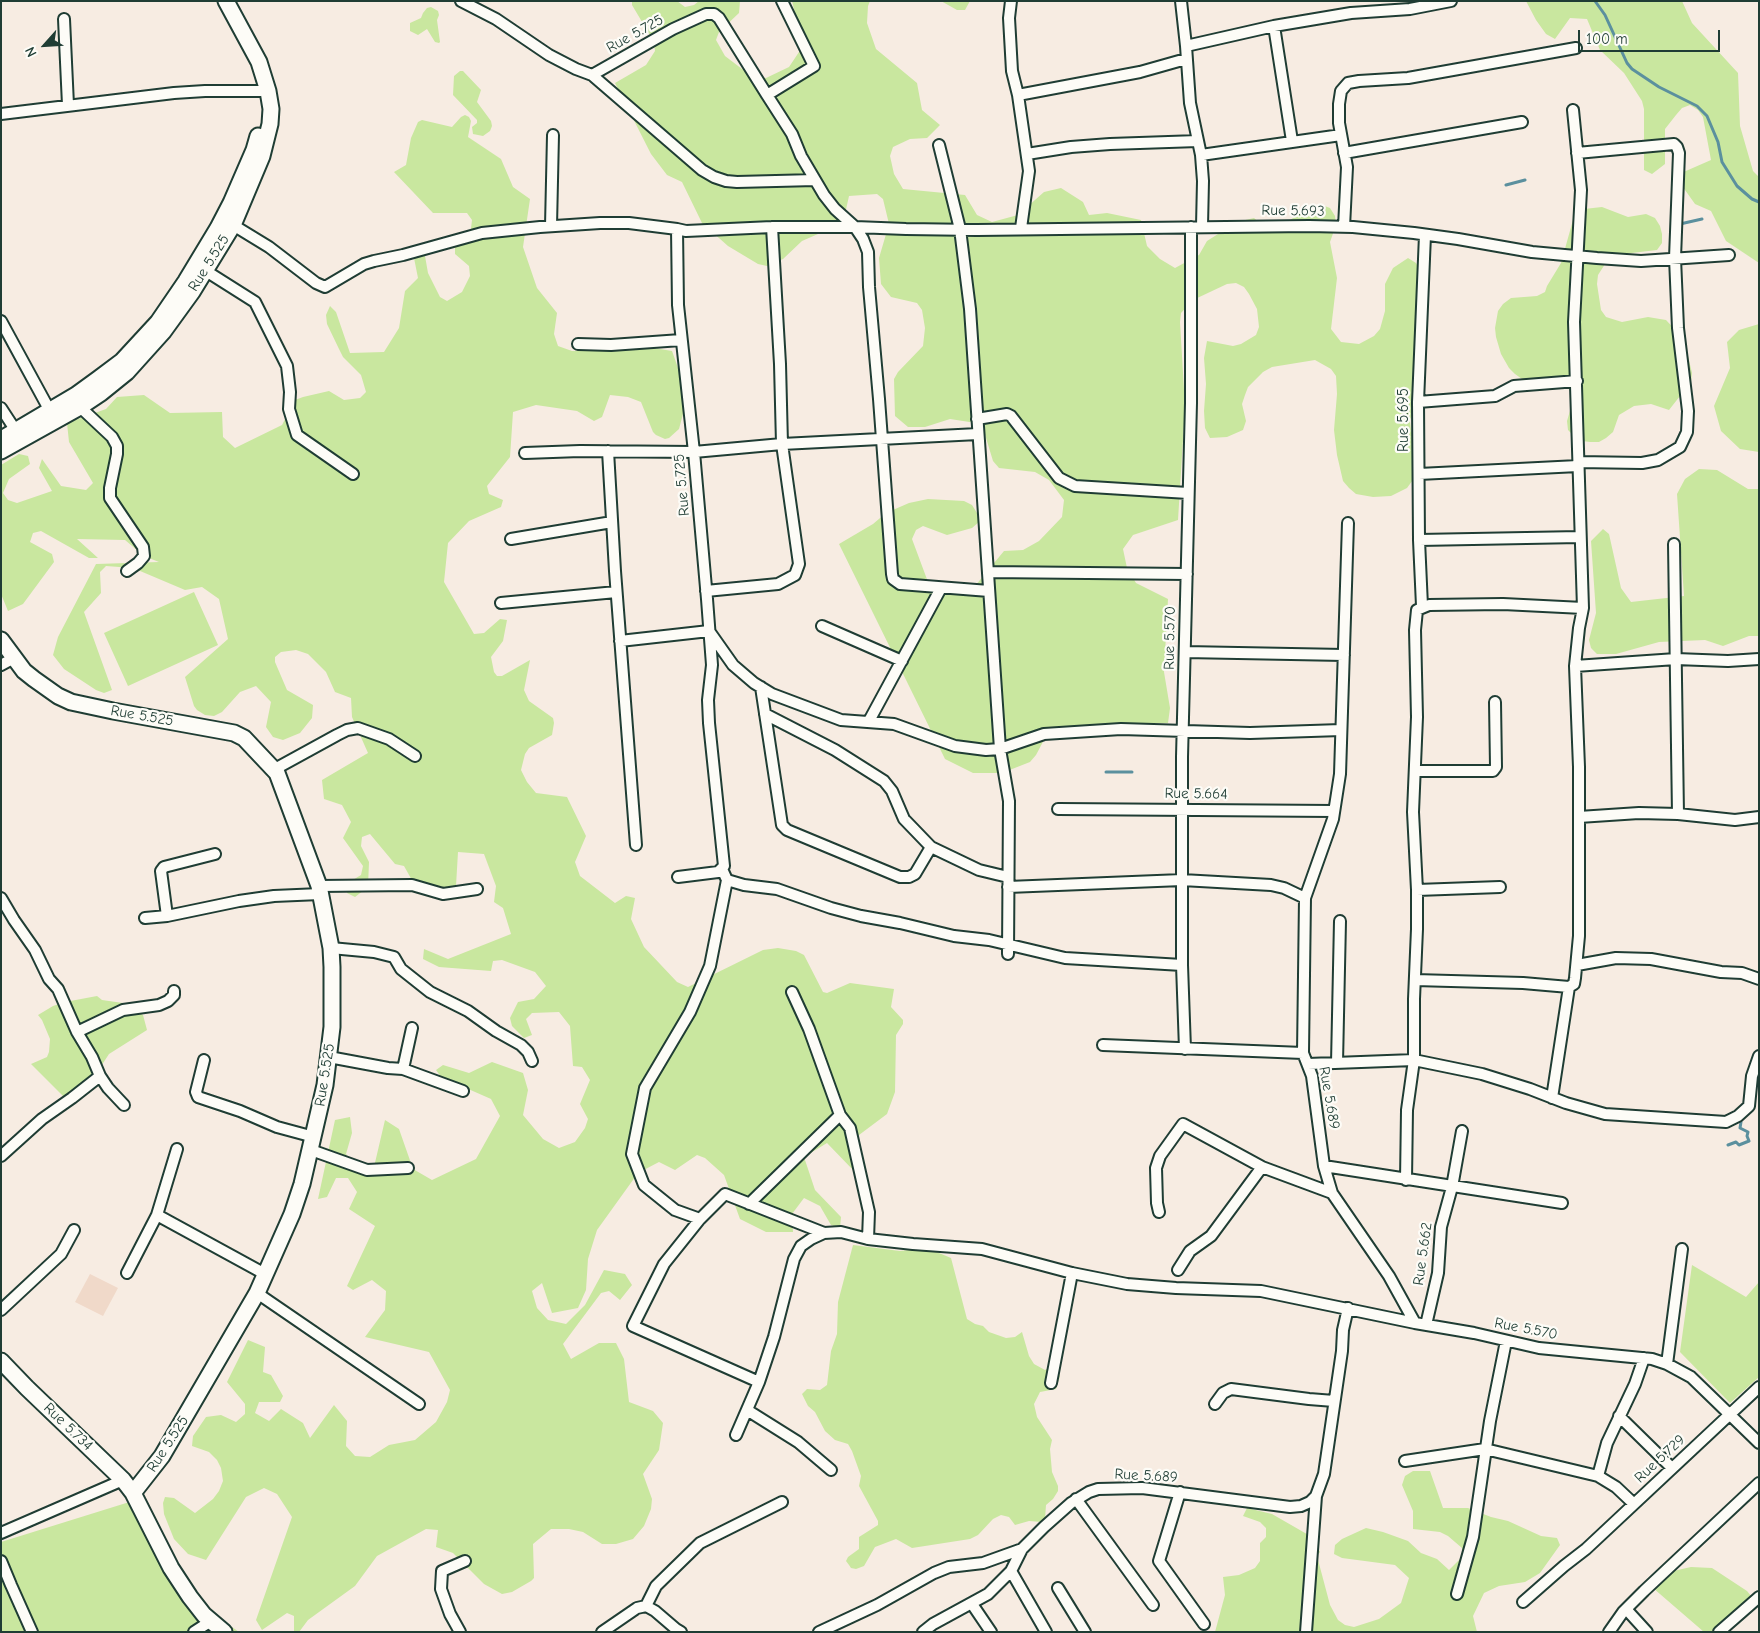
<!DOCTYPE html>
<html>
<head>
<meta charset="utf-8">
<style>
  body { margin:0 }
  #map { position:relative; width:1760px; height:1633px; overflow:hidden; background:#f7ece2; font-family:"Comic Neue",sans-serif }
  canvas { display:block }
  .frame { position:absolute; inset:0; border:2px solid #1f3d34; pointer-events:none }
  .north { position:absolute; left:20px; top:20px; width:50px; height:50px; -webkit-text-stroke:4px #fdfcf7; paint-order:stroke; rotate:244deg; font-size:14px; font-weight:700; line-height:20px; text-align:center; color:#1f3d34 }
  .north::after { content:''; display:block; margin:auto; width:18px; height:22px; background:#1f3d34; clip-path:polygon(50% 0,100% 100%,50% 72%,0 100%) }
  .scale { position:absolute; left:1578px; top:30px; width:142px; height:22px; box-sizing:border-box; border:2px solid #1f3d34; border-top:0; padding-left:6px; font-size:15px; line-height:18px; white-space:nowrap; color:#1f3d34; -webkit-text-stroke:4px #fdfcf7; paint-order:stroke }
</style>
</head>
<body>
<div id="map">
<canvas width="1760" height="1633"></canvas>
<div class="frame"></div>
<div class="north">N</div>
<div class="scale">100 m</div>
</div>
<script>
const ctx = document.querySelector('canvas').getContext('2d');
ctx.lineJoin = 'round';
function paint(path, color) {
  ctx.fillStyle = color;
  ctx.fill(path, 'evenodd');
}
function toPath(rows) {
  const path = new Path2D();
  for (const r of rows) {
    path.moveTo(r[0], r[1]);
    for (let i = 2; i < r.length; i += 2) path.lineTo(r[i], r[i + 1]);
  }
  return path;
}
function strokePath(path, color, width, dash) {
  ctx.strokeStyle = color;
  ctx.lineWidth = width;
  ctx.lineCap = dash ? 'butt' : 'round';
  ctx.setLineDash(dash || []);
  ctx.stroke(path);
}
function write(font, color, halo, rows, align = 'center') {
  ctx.font = font + ' "Comic Neue",sans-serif';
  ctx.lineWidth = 4.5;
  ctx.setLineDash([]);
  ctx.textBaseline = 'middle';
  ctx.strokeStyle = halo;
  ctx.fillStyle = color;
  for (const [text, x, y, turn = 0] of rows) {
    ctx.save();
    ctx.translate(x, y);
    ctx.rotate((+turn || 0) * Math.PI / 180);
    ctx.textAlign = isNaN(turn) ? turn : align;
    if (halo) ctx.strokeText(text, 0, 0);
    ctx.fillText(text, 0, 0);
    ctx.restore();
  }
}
paint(toPath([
  [90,1274,118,1288,103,1316,75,1302]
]), '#f0d9c9');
paint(toPath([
  [632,1,677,1,685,7,694,5,699,1,740,1,739,13,719,32,716,40,725,56,746,72,753,77,766,78,789,67,803,46,792,1,870,1,868,6,867,23,876,49,917,83,922,110,940,125,927,138,910,139,893,147,890,156,894,174,903,189,965,195,977,215,992,222,1018,215,1044,192,1061,188,1083,202,1089,215,1107,213,1141,220,1147,246,1160,259,1175,268,1199,255,1207,241,1237,222,1254,218,1268,230,1277,230,1305,209,1313,206,1322,205,1330,208,1335,216,1336,225,1330,242,1337,278,1331,329,1341,342,1359,344,1374,336,1380,329,1385,311,1385,284,1393,268,1408,258,1416,263,1421,272,1424,367,1410,421,1411,430,1420,448,1418,473,1407,488,1391,496,1373,497,1356,494,1349,488,1343,481,1337,455,1334,430,1337,394,1336,376,1331,369,1315,360,1272,367,1263,372,1248,387,1245,395,1242,404,1246,421,1243,430,1227,437,1210,438,1205,428,1204,411,1206,384,1204,358,1207,341,1233,346,1241,344,1256,335,1259,327,1257,309,1249,294,1244,287,1236,283,1227,284,1193,300,1181,313,1180,322,1185,407,1178,520,1133,535,1123,549,1127,568,1136,583,1168,599,1164,672,1170,708,1168,723,1107,723,1056,730,1045,738,1036,755,1030,762,1002,773,973,773,945,759,839,544,873,524,886,513,909,503,928,499,964,501,972,505,977,513,979,522,972,528,947,535,923,526,916,530,912,539,928,582,941,593,950,594,975,586,1004,551,1023,550,1039,541,1062,517,1064,500,1049,480,1035,472,999,468,993,461,983,428,976,423,950,419,925,427,908,427,895,416,894,379,898,372,923,346,925,328,922,310,917,303,891,297,881,284,879,258,889,224,883,199,877,194,849,196,845,214,834,227,802,241,783,259,767,266,758,264,728,246,702,223,682,182,667,175,651,154,615,83,646,65,655,51,654,42,632,5],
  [941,1,970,1,965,10,957,10],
  [1526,1,1682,1,1692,23,1738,73,1740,126,1753,171,1759,177,1759,263,1726,241,1711,211,1695,204,1680,183,1679,174,1711,160,1703,117,1698,110,1690,105,1682,108,1676,115,1665,129,1665,164,1652,174,1644,170,1644,109,1642,101,1624,73,1600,50,1587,19,1570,18,1555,39,1546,34,1536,20],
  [431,7,438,11,439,15,437,20,440,42,439,43,435,42,427,29,418,35,410,31,410,23,421,18,423,13,427,8],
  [460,71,463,71,481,90,477,102,491,121,492,126,490,131,483,136,473,134,472,127,477,123,477,120,453,95,454,76],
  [465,115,469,117,471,121,468,137,501,159,513,187,530,199,523,247,537,288,557,313,554,334,558,346,572,351,654,348,672,351,682,379,683,389,683,414,679,429,669,438,665,439,656,435,653,432,641,402,628,397,610,395,602,417,594,421,577,411,536,405,513,412,510,457,487,486,489,494,503,500,501,507,469,521,448,543,444,582,474,634,484,633,500,619,507,620,503,641,491,657,494,672,497,676,502,676,530,660,524,690,529,701,553,718,554,723,552,735,529,748,525,754,521,770,527,782,536,793,567,797,586,836,575,862,580,876,615,903,626,896,635,898,631,919,644,947,677,982,688,987,763,950,778,948,796,951,804,955,823,992,827,993,850,983,894,989,891,1007,903,1020,903,1024,896,1035,895,1092,887,1114,859,1135,854,1171,827,1143,804,1157,815,1190,841,1217,840,1228,831,1225,820,1206,804,1198,792,1214,793,1232,766,1232,740,1219,724,1175,705,1158,697,1155,675,1170,659,1162,638,1173,597,1230,588,1259,586,1290,578,1308,552,1313,542,1283,532,1291,537,1308,548,1320,566,1324,585,1305,604,1270,625,1274,632,1285,620,1300,609,1291,601,1293,563,1344,571,1359,599,1343,616,1343,624,1359,629,1402,653,1411,663,1423,659,1450,643,1474,652,1499,651,1509,644,1526,633,1539,616,1544,602,1544,583,1532,569,1529,551,1529,533,1544,534,1578,531,1581,512,1592,502,1594,484,1584,453,1553,436,1547,438,1530,426,1529,377,1556,355,1586,308,1620,299,1632,294,1632,294,1616,287,1613,262,1630,256,1620,292,1517,277,1494,264,1488,246,1497,206,1560,188,1554,174,1539,164,1514,163,1503,165,1497,174,1498,195,1513,213,1499,219,1491,223,1481,221,1468,217,1460,209,1452,192,1446,193,1436,206,1417,221,1415,236,1422,245,1414,245,1404,227,1382,248,1340,265,1347,263,1372,271,1375,283,1396,280,1402,259,1402,255,1413,269,1421,281,1409,303,1423,310,1438,334,1405,347,1421,346,1446,355,1456,370,1457,389,1445,415,1440,436,1422,447,1402,450,1390,429,1352,365,1337,385,1310,386,1291,372,1280,353,1290,347,1286,375,1226,349,1209,357,1192,348,1178,336,1178,327,1197,318,1199,335,1120,350,1117,352,1133,346,1154,359,1170,374,1167,385,1120,399,1129,413,1169,432,1180,476,1159,500,1116,491,1099,441,1077,436,1070,443,1065,469,1073,492,1062,523,1073,528,1090,523,1115,543,1139,559,1148,575,1142,585,1128,588,1119,580,1104,590,1080,582,1067,573,1066,570,1026,559,1012,532,1013,526,1019,532,1035,524,1038,512,1026,510,1018,518,1002,534,999,546,986,535,972,502,960,493,961,491,971,439,967,423,959,424,949,448,959,511,934,503,908,494,902,496,886,484,854,458,852,456,886,439,890,413,882,404,866,395,864,370,834,362,837,361,846,369,862,368,887,355,897,347,893,346,884,361,875,363,866,343,838,351,822,342,805,324,799,322,780,368,753,352,717,351,698,335,692,326,672,308,654,296,650,281,652,275,657,275,662,287,690,313,705,312,718,300,733,283,740,273,737,266,727,271,702,256,686,240,692,222,712,214,716,205,715,197,710,194,706,185,677,228,639,219,599,202,587,185,590,133,568,106,566,100,572,101,593,84,612,112,690,104,693,96,690,64,669,53,655,58,637,96,564,159,562,144,556,125,540,77,539,98,558,89,558,41,531,33,533,30,542,52,554,54,562,23,604,8,611,1,594,1,465,19,454,28,456,30,464,9,479,3,493,8,500,17,503,52,491,39,468,42,459,61,486,86,490,93,483,69,442,67,423,106,409,117,397,144,395,170,413,222,412,223,437,235,448,282,425,295,400,303,397,329,391,344,400,360,398,366,392,361,375,343,357,339,349,327,324,326,315,330,306,336,312,350,353,384,352,399,328,405,291,418,278,413,253,421,251,425,256,428,273,440,297,447,301,462,292,470,276,469,266,455,254,455,245,470,237,472,220,467,213,433,213,394,172,406,165,411,138,418,122,422,120,452,127,461,117],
  [1602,207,1628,217,1646,214,1655,218,1660,226,1662,234,1662,243,1657,250,1623,254,1607,261,1598,275,1597,284,1601,310,1606,317,1622,322,1648,317,1666,320,1684,339,1692,373,1691,382,1669,410,1651,404,1634,406,1619,415,1613,432,1606,438,1599,442,1590,442,1582,441,1574,436,1568,430,1567,421,1572,404,1574,382,1522,379,1515,374,1509,368,1501,354,1496,337,1495,328,1498,311,1503,304,1511,298,1537,296,1545,292,1547,286,1561,263,1573,220,1578,214,1584,209],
  [1759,324,1759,452,1740,449,1721,431,1714,406,1730,368,1727,342,1739,330],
  [1699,469,1717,470,1748,489,1759,489,1759,636,1749,636,1723,646,1705,640,1659,642,1616,654,1597,654,1591,648,1589,640,1596,613,1591,541,1603,529,1609,534,1621,588,1631,602,1684,596,1677,494,1685,479],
  [194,592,218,645,128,686,104,633],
  [97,996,102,1000,123,1003,143,1015,147,1030,109,1054,94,1077,64,1097,31,1064,47,1057,49,1052,50,1039,42,1020,38,1015,53,1006,65,1002],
  [853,1245,900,1251,927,1248,951,1258,967,1319,975,1324,983,1326,989,1332,1006,1338,1015,1337,1022,1332,1029,1356,1034,1364,1045,1370,1052,1366,1057,1368,1060,1376,1056,1389,1040,1392,1034,1404,1037,1417,1052,1440,1050,1449,1052,1472,1058,1486,1058,1491,1053,1499,1046,1505,1045,1519,1042,1522,1029,1521,1015,1525,1009,1517,1001,1515,993,1519,978,1535,970,1539,912,1548,896,1539,875,1547,864,1566,856,1569,851,1568,849,1565,846,1561,848,1557,859,1549,859,1537,878,1525,878,1521,859,1486,861,1476,852,1451,848,1444,835,1440,825,1431,815,1412,808,1406,802,1394,807,1389,820,1390,827,1385,831,1351,837,1334,838,1302],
  [1692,1265,1746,1297,1759,1282,1759,1377,1730,1403,1680,1352],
  [1413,1471,1430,1471,1443,1508,1468,1508,1491,1517,1508,1521,1541,1536,1557,1538,1560,1545,1540,1573,1525,1582,1499,1586,1484,1593,1473,1616,1477,1632,1215,1632,1225,1595,1223,1577,1239,1575,1255,1568,1260,1561,1260,1543,1266,1537,1266,1528,1260,1522,1243,1516,1247,1508,1272,1514,1312,1537,1320,1552,1317,1556,1330,1605,1338,1620,1345,1625,1354,1627,1379,1619,1401,1603,1409,1578,1395,1565,1342,1558,1334,1554,1335,1545,1342,1539,1366,1528,1383,1532,1408,1541,1421,1553,1437,1559,1449,1570,1462,1557,1462,1548,1448,1536,1440,1532,1413,1529,1413,1511,1402,1485,1405,1476],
  [139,1499,164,1552,204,1607,239,1632,1,1632,1,1542],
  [1691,1567,1712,1568,1747,1591,1751,1596,1711,1632,1704,1632,1653,1588,1669,1572]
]), '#c9e79f');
strokePath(toPath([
  [1595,1,1605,15,1627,63,1632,69,1659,87,1697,106,1707,116,1718,142,1722,162,1737,186,1752,199,1759,202],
  [1506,185,1525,180],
  [1680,224,1702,219],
  [1106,772,1132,772],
  [1728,1145,1736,1142,1739,1145,1749,1141,1747,1136,1748,1132,1740,1128,1741,1122,1737,1120]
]), '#5b909e', 3);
const street = toPath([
  [461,1,496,19,549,55,576,69,592,75,673,29,706,14,714,14,719,18,767,95,814,66,782,1],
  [1011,1,1009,18,1012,71,1018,95,1029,171,1021,228],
  [1181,1,1186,46],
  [64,19,68,105],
  [1274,26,1292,141],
  [592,75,702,170,714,177,726,181,737,182,815,180],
  [767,95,792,134,801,156,824,195,835,209,855,227,863,239,868,252,869,287,879,399,892,574,893,579,900,584,989,591],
  [1018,95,1140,72,1186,59],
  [1,114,174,93,205,91,261,91],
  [939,145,960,229,970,309,1000,749,1009,801,1008,954],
  [1344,153,1522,122],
  [1577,153,1674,144,1677,147,1679,153,1675,258,1678,328,1688,411,1687,432,1680,447,1658,460,1642,463,1578,462],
  [1027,154,1071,147,1110,144,1198,141],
  [1201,155,1341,135],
  [233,225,269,247,316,283,325,287,364,264,374,261,403,255,482,233,540,227,600,223,629,223,677,229],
  [551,226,553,135],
  [1202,226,1203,181,1201,155,1190,103,1186,46,1274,26,1351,13,1410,9,1451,1],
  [1344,227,1347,167,1339,123,1339,104,1341,91,1348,83,1359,81,1408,78,1576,48],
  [206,271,255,302,287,366,290,392,289,409,297,435,353,474],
  [1,321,50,411],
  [578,344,611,345,681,340],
  [1418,402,1495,396,1514,386,1577,381],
  [80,407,112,437,117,446,117,454,110,488,110,498,143,547,144,556,138,563,127,571],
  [1,408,16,431],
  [977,419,1007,414,1011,416,1059,478,1075,486,1188,493],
  [608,451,615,571,636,845],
  [525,453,580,451,694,452,782,444,978,434],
  [1419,474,1578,466],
  [511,539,612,522],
  [1419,540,1580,537],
  [1674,544,1678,814],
  [988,572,1187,574],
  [706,591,778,584,795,575,799,564,782,444,780,364,772,227],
  [501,603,616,592],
  [1422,606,1419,540,1418,402,1425,235],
  [822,626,902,661],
  [620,641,709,631,733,665,754,683,772,694,841,720,894,724,955,746,986,750,1000,749,1044,734,1121,729,1250,733,1341,730],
  [1185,652,1344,655],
  [1,665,14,658],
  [1575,666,1676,659,1728,661,1759,659],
  [761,687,782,825,787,830,900,877,909,877,915,874,931,847],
  [765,714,835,750,884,781,892,791,904,819,931,847,979,870,1008,877],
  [869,721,941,588],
  [275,769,337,735,347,730,358,728,389,739,415,756],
  [1415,771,1493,771,1496,767,1495,702],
  [1058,809,1334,811],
  [1579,817,1639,813,1678,814,1735,820,1759,817],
  [722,869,727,880,744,885,777,889,831,908,861,916,900,923,954,936,989,940,1065,958,1182,965],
  [678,877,718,872,724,866,709,723,708,700,712,665,707,599,694,452,678,305,677,229,686,231,772,227,855,227,906,229,977,230,1309,226,1353,227,1414,233,1458,239,1532,252,1597,258,1641,261,1729,255],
  [319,886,412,885,443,894,477,889],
  [1008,887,1182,880,1271,885,1284,888,1305,898],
  [1417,890,1500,887],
  [1,898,14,920,35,950,49,979,58,989,77,1032,92,1057,100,1076,108,1088,124,1105],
  [167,916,161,871,164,867,215,854],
  [145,918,167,916,239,901,274,896,320,894],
  [331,948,374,952,394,957,401,969,430,992,468,1011,496,1031,521,1045,528,1052,532,1061],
  [1577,965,1616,958,1651,959,1721,972,1742,973,1759,979],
  [1415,980,1523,983,1569,987,1574,984,1575,978,1579,936,1579,767,1575,666,1579,628,1583,608,1574,322,1581,190,1573,110],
  [792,992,809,1029,840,1115,850,1128,869,1212,868,1239],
  [77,1032,123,1010,159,1005,168,1001,174,995,174,991],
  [1103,1045,1303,1053,1312,1076,1324,1166,1332,1193,1389,1276,1415,1323],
  [1185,1049,1182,965,1182,757,1191,403,1191,227],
  [1303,1053,1305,898,1333,819,1340,774,1348,523],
  [329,1057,388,1068,403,1069,463,1091],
  [204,1060,196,1092,198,1097,240,1111,277,1127,314,1137],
  [1337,1063,1340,921],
  [1308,1064,1414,1060,1482,1074,1530,1089,1566,1103,1605,1114,1726,1122,1738,1116,1749,1106,1752,1076,1759,1056],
  [403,1069,412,1028],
  [1552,1098,1569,987],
  [311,1150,367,1170,408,1168],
  [1,1156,42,1119,72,1098,100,1076],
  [1324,1166,1562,1203],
  [1406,1180,1407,1110,1414,1060,1414,999,1417,929,1417,890,1413,812,1417,717,1415,630,1417,610,1429,605,1503,604,1583,608],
  [749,1204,840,1115],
  [1159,1212,1157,1203,1156,1168,1160,1156,1183,1124,1262,1167,1332,1193],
  [157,1215,265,1274],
  [700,1219,675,1210,644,1185,632,1154,645,1088,690,1012,710,966,727,880],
  [1178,1270,1190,1251,1211,1236,1262,1167],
  [127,1273,157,1215,177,1149],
  [257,1293,419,1404],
  [1,1310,61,1254,74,1230],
  [1426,1325,1438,1273,1441,1227,1452,1187,1462,1131],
  [1667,1364,1682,1249],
  [759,1382,633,1326,664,1264,700,1219,725,1194,824,1233],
  [1051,1383,1072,1273],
  [1215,1404,1223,1393,1231,1389,1309,1399,1334,1401],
  [747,1410,798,1442,831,1470],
  [1619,1416,1672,1468],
  [736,1435,759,1382,774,1337,794,1259,801,1246,811,1239,824,1233,841,1232,868,1239,913,1244,982,1249,1072,1273,1127,1284,1176,1288,1261,1291,1415,1323,1474,1333,1539,1348,1652,1359,1667,1364,1691,1377,1759,1443],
  [1405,1461,1485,1449,1598,1476],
  [1180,1492,1159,1561,1204,1624],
  [1076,1499,1153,1605],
  [1634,1504,1616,1487,1598,1476,1607,1443,1635,1384,1644,1358],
  [1,1533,123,1480],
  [1,1561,11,1585,32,1632],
  [1011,1571,1046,1632],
  [1058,1588,1085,1632],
  [1457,1594,1473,1537,1490,1421,1506,1341],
  [1523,1602,1564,1566,1586,1549,1759,1387],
  [972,1604,991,1632],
  [646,1606,656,1586,700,1543,782,1502],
  [1626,1609,1647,1632],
  [194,1632,211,1621],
  [460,1632,450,1614,441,1589,442,1571,465,1561],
  [602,1632,637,1608,646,1606,655,1611,676,1629,681,1632],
  [819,1632,877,1605,934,1573,949,1567,983,1563,1022,1549,1044,1527,1071,1503,1089,1492,1098,1489,1142,1488,1290,1507,1301,1506,1310,1502,1316,1496,1324,1474,1342,1351,1343,1330,1348,1308],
  [923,1632,933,1624,988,1594,1011,1571,1022,1549],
  [1306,1632,1316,1496],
  [1609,1632,1623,1612,1644,1591,1759,1483],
  [1719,1632,1759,1597]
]);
const secondary = toPath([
  [5,437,76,395,98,379,122,361,158,322,186,281,218,228,231,203,254,150,258,136],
  [1,451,80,407,101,393,127,372,163,332,192,292,233,225,262,156,270,124,271,109,268,91,259,62,226,1],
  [1,640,24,671,34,679,58,696,71,702,113,711,234,733,244,738,277,773,319,886,331,948,332,967,332,1027,325,1085,302,1184,292,1214,257,1293,162,1456,133,1493,171,1568,190,1597,204,1615,224,1632],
  [1,1361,27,1388,123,1480,133,1493]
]);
strokePath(street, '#1f3d34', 14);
strokePath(secondary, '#1f3d34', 19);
strokePath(street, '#fdfcf7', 10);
strokePath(secondary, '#fdfcf7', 15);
write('15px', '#1f3d34', '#fdfcf7', [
  ["Rue 5.725",635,34,-29],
  ["Rue 5.693",1293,211,1],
  ["Rue 5.525",209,263,-58],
  ["Rue 5.695",1404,420,-90],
  ["Rue 5.725",682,485,-95],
  ["Rue 5.570",1170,638,-89],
  ["Rue 5.525",142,716,10],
  ["Rue 5.664",1196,794,1],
  ["Rue 5.525",325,1075,-81],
  ["Rue 5.689",1329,1098,80],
  ["Rue 5.662",1423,1254,-82],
  ["Rue 5.570",1526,1329,11],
  ["Rue 5.734",68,1427,44],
  ["Rue 5.525",168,1444,-57],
  ["Rue 5.729",1660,1459,-43],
  ["Rue 5.689",1146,1476,3]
]);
</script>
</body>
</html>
